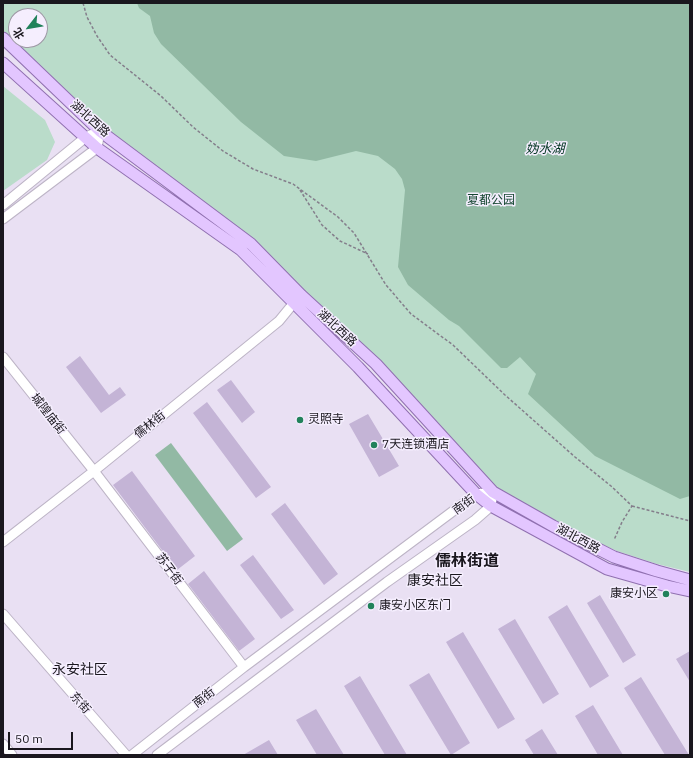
<!DOCTYPE html>
<html>
<head>
<meta charset="utf-8">
<style>
  body { margin:0 }
  #map { position:relative; width:693px; height:758px; overflow:hidden; background:#e9e0f3; font-family:"IBM Plex Sans","Noto Sans SC",sans-serif }
  canvas { display:block }
  .frame { position:absolute; inset:0; border:4px solid #1a171e; pointer-events:none }
  .north { position:absolute; left:8px; top:8px; width:40px; height:40px; box-sizing:border-box; background:#f5eefe; border:1px solid #9d98a4; border-radius:50%; rotate:239deg; font-size:11px; font-weight:700; line-height:16px; text-align:center; color:#1a171e }
  .north::after { content:''; display:block; margin:auto; width:14px; height:18px; background:#21825b; clip-path:polygon(50% 0,100% 100%,50% 72%,0 100%) }
  .scale { position:absolute; left:8px; top:732px; width:65px; height:18px; box-sizing:border-box; border:2px solid #1a171e; border-top:0; padding-left:5px; font-size:12px; line-height:14px; white-space:nowrap; color:#1a171e; -webkit-text-stroke:3px #f5eefe; paint-order:stroke }
</style>
</head>
<body>
<div id="map">
<canvas width="693" height="758"></canvas>
<div class="frame"></div>
<div class="north">北</div>
<div class="scale">50 m</div>
</div>
<script>
const ctx = document.querySelector('canvas').getContext('2d');
ctx.lineJoin = 'round';
function paint(path, color) {
  ctx.fillStyle = color;
  ctx.fill(path, 'evenodd');
}
function toPath(rows) {
  const path = new Path2D();
  for (const r of rows) {
    path.moveTo(r[0], r[1]);
    for (let i = 2; i < r.length; i += 2) path.lineTo(r[i], r[i + 1]);
  }
  return path;
}
function strokePath(path, color, width, dash) {
  ctx.strokeStyle = color;
  ctx.lineWidth = width;
  ctx.lineCap = dash ? 'butt' : 'round';
  ctx.setLineDash(dash || []);
  ctx.stroke(path);
}
function write(font, color, halo, rows, align = 'center') {
  ctx.font = font + ' "IBM Plex Sans","Noto Sans SC",sans-serif';
  ctx.lineWidth = 3;
  ctx.setLineDash([]);
  ctx.textBaseline = 'middle';
  ctx.strokeStyle = halo;
  ctx.fillStyle = color;
  for (const [text, x, y, turn = 0] of rows) {
    ctx.save();
    ctx.translate(x, y);
    ctx.rotate((+turn || 0) * Math.PI / 180);
    ctx.textAlign = isNaN(turn) ? turn : align;
    if (halo) ctx.strokeText(text, 0, 0);
    ctx.fillText(text, 0, 0);
    ctx.restore();
  }
}
paint(toPath([
  [3,3,690,3,690,572,657,564,617,551,554,523,493,492,251,244,100,131,3,38],
  [16,16,40,16,40,40,16,40],
  [3,86,45,120,55,142,47,160,3,191]
]), '#badcca');
paint(toPath([
  [137,3,690,3,690,496,680,499,595,456,528,394,536,374,520,357,507,368,501,368,459,326,449,320,408,285,398,267,405,190,402,179,395,169,378,156,356,151,316,161,284,156,241,122,161,44,154,33,150,16,139,8],
  [171,443,243,539,227,551,155,455]
]), '#92b9a4');
paint(toPath([
  [80,356,109,395,120,387,126,395,101,413,66,367],
  [231,380,255,412,242,423,217,390],
  [207,402,271,487,256,498,193,413],
  [368,414,399,466,379,477,349,424],
  [132,471,195,556,177,570,113,485],
  [285,503,338,574,324,585,271,514],
  [253,555,294,610,281,619,240,565],
  [204,571,255,639,239,651,188,584],
  [600,595,636,655,623,663,587,603],
  [567,605,609,676,590,688,548,617],
  [515,619,559,694,543,704,498,629],
  [463,632,515,719,498,729,446,642],
  [690,651,690,682,676,659],
  [429,673,470,743,451,755,409,685],
  [360,676,407,755,385,755,344,686],
  [641,677,689,755,665,755,624,688],
  [593,705,623,755,598,755,575,716],
  [316,709,344,755,317,755,296,720],
  [542,729,558,755,534,755,525,740],
  [269,740,278,755,243,755]
]), '#c4b4d6');
const minor = toPath([
  [3,205,86,137,100,131],
  [3,219,97,148,100,131],
  [3,357,94,471,244,667],
  [3,542,94,471,279,321,297,299],
  [3,614,126,755],
  [3,744,12,755],
  [132,755,244,667,476,494,493,492,491,506,475,520,387,582,157,755]
]);
const major = toPath([
  [3,38,100,131,251,244,301,295,376,364,493,492,553,526,614,557,657,571,690,580],
  [3,63,97,148,241,250,358,367,476,494,491,506,607,569,667,586,690,591]
]);
strokePath(minor, '#bdb4c6', 11);
strokePath(major, '#9070b0', 13);
strokePath(toPath([
  [83,3,87,17,97,36,110,55,161,96,193,127,223,151,253,169,293,184,338,217,354,233,386,285,411,314,453,345,505,395,575,457,611,486,632,506,622,522,614,540],
  [300,190,322,225,340,241,368,254],
  [632,506,690,521]
]), '#847e8b', 1.5, [3, 2]);
strokePath(minor, '#fff', 9);
strokePath(major, '#e3c6ff', 11);
for (const [x, y, r, color] of [
  [300,420,4,"#21825b"],
  [374,445,4,"#21825b"],
  [666,594,4,"#21825b"],
  [371,606,4,"#21825b"]
]) {
  const dot = new Path2D();
  dot.arc(x, y, r, 0, 2 * Math.PI);
  ctx.fillStyle = color;
  ctx.fill(dot);
  strokePath(dot, '#f5eefe', 1.5);
}
write('12px', '#1a171e', '#f5eefe', [
  ["湖北西路",90,119,42],
  ["湖北西路",337,328,43],
  ["城隍庙街",48,414,52],
  ["儒林街",150,425,-39],
  ["南街",464,505,-36],
  ["湖北西路",578,539,28],
  ["苏子街",169,569,53],
  ["南街",204,698,-38],
  ["东街",80,703,49]
]);
write('12px', '#154631', '#f5eefe', [
  ["夏都公园",491,201]
]);
write('12px', '#1a171e', '#f5eefe', [
  ["灵照寺",308,420],
  ["7天连锁酒店",382,445],
  ["康安小区",658,594,"right"],
  ["康安小区东门",379,606]
], 'left');
write('italic 13px', '#003420', '#f5eefe', [
  ["妫水湖",545,149]
]);
write('14px', '#1a171e', '#f5eefe', [
  ["康安社区",435,581],
  ["永安社区",80,670]
]);
write('bold 16px', '#1a171e', '#f5eefe', [
  ["儒林街道",467,561]
]);
</script>
</body>
</html>
